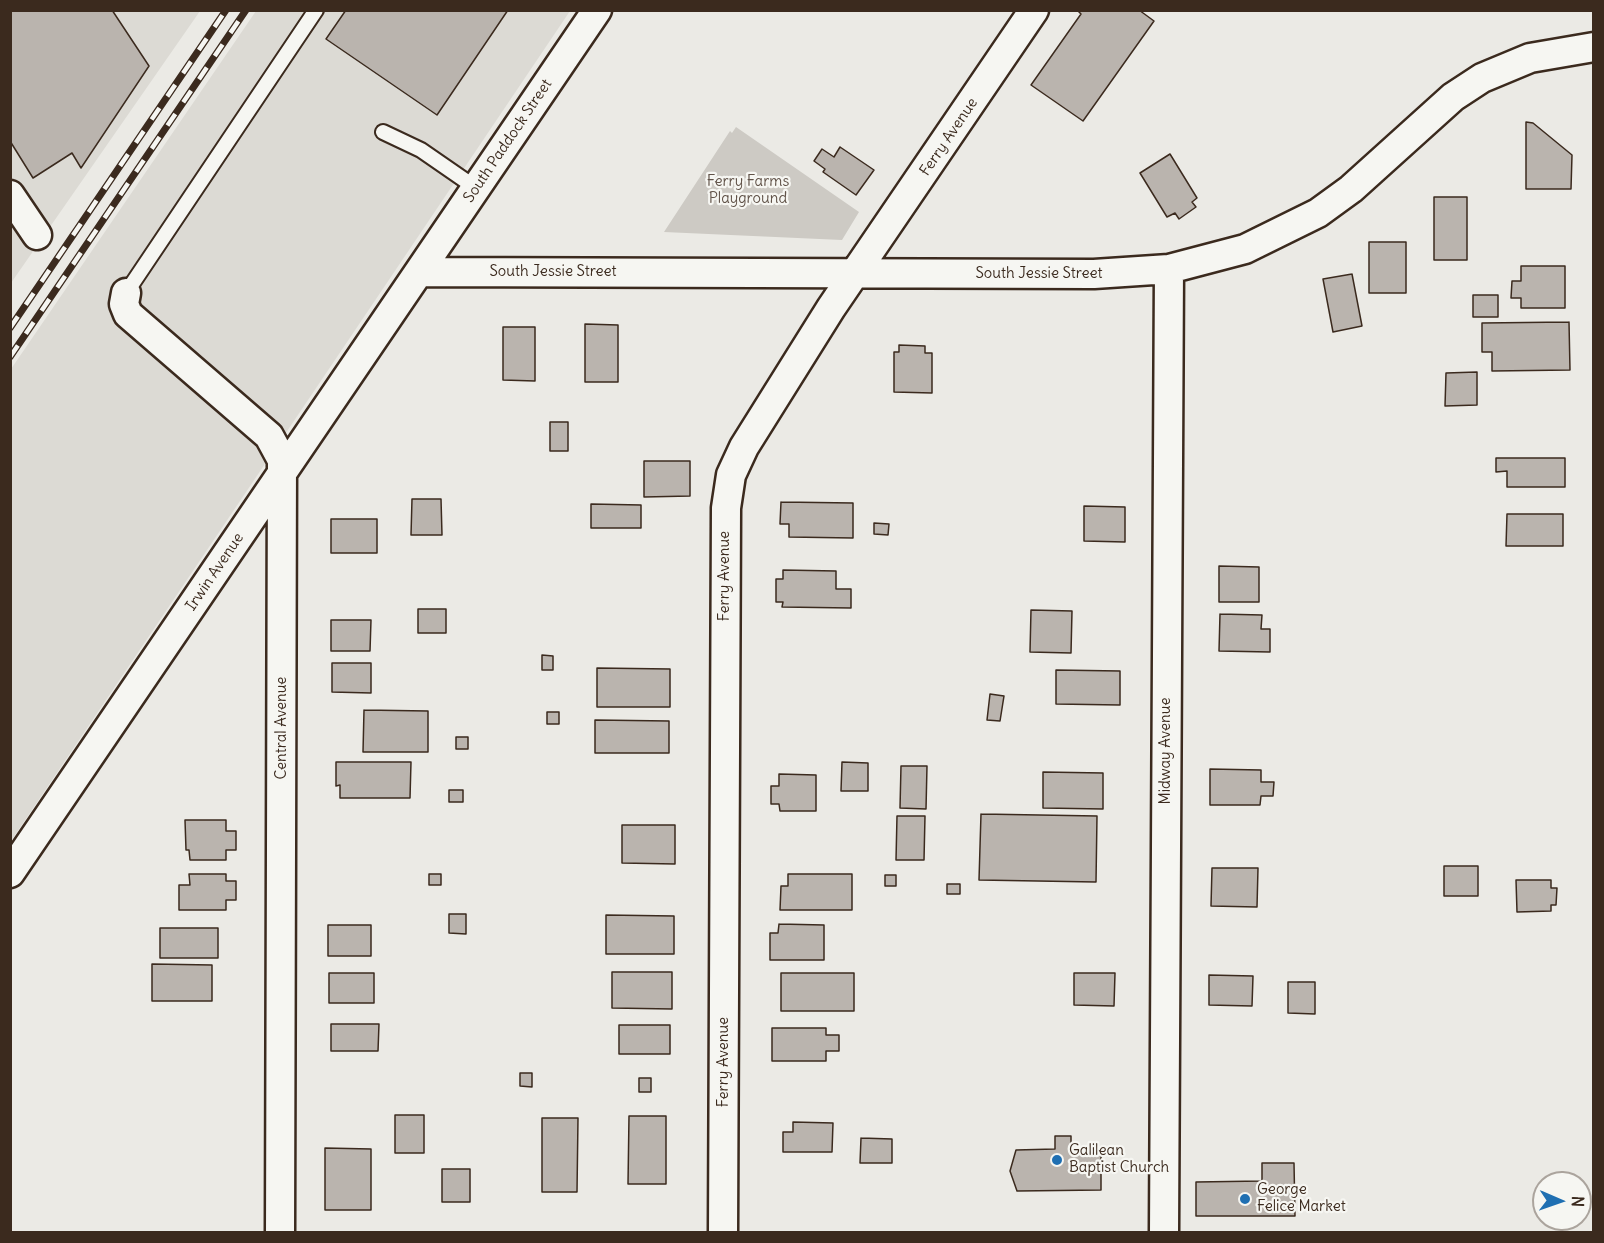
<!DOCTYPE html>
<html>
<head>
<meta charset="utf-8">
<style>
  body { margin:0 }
  #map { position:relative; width:1604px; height:1243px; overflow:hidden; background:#ebeae5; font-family:Delius,sans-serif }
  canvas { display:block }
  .frame { position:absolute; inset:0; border:12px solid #3b2a1e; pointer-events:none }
  .north { position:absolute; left:1532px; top:1171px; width:60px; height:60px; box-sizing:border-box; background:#f6f6f2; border:2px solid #aba49d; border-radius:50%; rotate:92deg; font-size:16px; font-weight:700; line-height:24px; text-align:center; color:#3b2a1e }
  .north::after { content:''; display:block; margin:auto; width:21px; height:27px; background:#1f6fb2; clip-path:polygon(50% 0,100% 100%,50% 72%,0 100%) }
</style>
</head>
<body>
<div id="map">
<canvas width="1604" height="1243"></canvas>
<div class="frame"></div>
<div class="north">N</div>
</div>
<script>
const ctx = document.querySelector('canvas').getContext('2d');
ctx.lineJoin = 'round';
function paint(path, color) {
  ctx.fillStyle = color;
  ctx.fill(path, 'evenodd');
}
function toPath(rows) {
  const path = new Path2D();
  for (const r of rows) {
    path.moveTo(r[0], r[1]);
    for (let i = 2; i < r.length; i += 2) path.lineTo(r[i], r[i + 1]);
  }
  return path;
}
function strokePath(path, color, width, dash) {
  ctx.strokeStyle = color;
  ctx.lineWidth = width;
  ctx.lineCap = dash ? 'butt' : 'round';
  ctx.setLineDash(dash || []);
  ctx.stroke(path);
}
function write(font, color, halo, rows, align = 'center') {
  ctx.font = font + ' Delius,sans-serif';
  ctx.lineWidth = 4.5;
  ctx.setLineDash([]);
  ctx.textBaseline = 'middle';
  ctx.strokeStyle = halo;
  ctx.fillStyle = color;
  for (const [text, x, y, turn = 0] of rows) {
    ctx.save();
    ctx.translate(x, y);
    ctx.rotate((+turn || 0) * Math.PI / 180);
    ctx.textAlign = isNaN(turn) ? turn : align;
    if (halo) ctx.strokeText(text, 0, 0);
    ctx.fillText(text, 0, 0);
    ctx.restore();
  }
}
paint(toPath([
  [11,11,200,11,11,283],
  [256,11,570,11,11,841,11,369]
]), '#dcdad4');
paint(toPath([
  [736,127,859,212,842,240,664,232,730,131,732,133]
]), '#cdcac4');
const building = toPath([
  [10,10,112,10,149,66,81,168,72,153,33,178,10,141,10,10],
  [346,10,508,10,437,115,326,39,346,10],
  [1077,10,1139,10,1154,21,1083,121,1031,85,1081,14,1077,10],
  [1526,122,1533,123,1572,155,1571,189,1526,189,1526,122],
  [840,147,874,170,856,195,823,172,825,169,814,161,822,149,834,157,840,147],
  [1170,154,1197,198,1192,202,1196,207,1179,219,1175,213,1167,217,1140,173,1170,154],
  [1434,197,1467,197,1467,260,1434,260,1434,197],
  [1369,242,1406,242,1406,293,1369,293,1369,242],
  [1521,266,1565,266,1565,308,1521,308,1521,298,1511,298,1512,281,1521,281,1521,266],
  [1352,274,1362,326,1333,332,1323,279,1352,274],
  [1473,295,1498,295,1498,317,1473,317,1473,295],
  [1569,322,1570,370,1492,371,1492,352,1482,352,1482,323,1569,322],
  [585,324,618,325,618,382,585,382,585,324],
  [503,327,535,327,535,381,503,380,503,327],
  [899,345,925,346,925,353,932,353,932,393,894,392,894,352,899,352,899,345],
  [1477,372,1477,405,1445,406,1446,373,1477,372],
  [550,422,568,422,568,451,550,451,550,422],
  [1496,458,1565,458,1565,487,1507,487,1507,471,1496,472,1496,458],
  [644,461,690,461,690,496,644,497,644,461],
  [412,499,441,499,442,535,411,535,412,499],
  [781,502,853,503,853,538,789,537,789,524,780,524,781,502],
  [591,504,641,505,641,528,591,528,591,504],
  [1084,506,1125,507,1125,542,1084,541,1084,506],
  [1507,514,1563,514,1563,546,1506,546,1507,514],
  [331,519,377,519,377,553,331,553,331,519],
  [874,523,889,524,888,535,874,534,874,523],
  [1219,566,1259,567,1259,602,1219,602,1219,566],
  [783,570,836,571,836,589,851,589,851,608,782,607,783,602,776,602,776,579,783,579,783,570],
  [418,609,446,609,446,633,418,633,418,609],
  [1031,610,1072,611,1071,653,1030,652,1031,610],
  [1220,614,1262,615,1261,629,1270,629,1270,652,1219,651,1220,614],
  [331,620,371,620,370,651,331,651,331,620],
  [542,655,553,656,553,670,542,670,542,655],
  [332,663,371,663,371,693,332,692,332,663],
  [597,668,670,669,670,707,597,707,597,668],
  [1056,670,1120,671,1120,705,1056,704,1056,670],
  [990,694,1004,696,1000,721,987,720,990,694],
  [364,710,428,711,428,752,363,752,364,710],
  [547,712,559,712,559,724,547,724,547,712],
  [595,720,669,721,669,753,595,753,595,720],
  [456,737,468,737,468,749,456,749,456,737],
  [336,762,411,762,410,798,340,798,340,785,336,786,336,762],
  [842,762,868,763,868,791,841,791,842,762],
  [901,766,927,766,926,809,900,808,901,766],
  [1210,769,1261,770,1261,782,1274,782,1273,796,1261,796,1260,805,1210,805,1210,769],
  [1043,772,1103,773,1103,809,1043,808,1043,772],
  [779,774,816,775,816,811,780,811,779,804,771,804,771,786,779,786,779,774],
  [449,790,463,790,463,802,449,802,449,790],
  [981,814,1097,816,1096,882,979,880,981,814],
  [897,816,925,816,924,860,896,860,897,816],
  [185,820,226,820,226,831,236,831,236,850,226,850,226,860,190,860,189,850,186,850,185,820],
  [622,825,675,825,675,864,622,863,622,825],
  [1444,866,1478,866,1478,896,1444,896,1444,866],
  [1212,868,1258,868,1257,907,1211,906,1212,868],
  [189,874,226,874,226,881,236,881,236,900,226,900,226,910,179,910,179,885,190,885,189,874],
  [429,874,441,874,441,885,429,885,429,874],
  [788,874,852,874,852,910,780,910,781,886,788,886,788,874],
  [885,875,896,875,896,886,885,886,885,875],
  [1516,880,1551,880,1551,888,1557,888,1556,905,1551,905,1551,911,1517,912,1516,880],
  [947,884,960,884,960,894,947,894,947,884],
  [449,914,466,914,466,934,449,933,449,914],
  [606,915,674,916,674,954,606,954,606,915],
  [779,924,824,925,824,960,770,960,770,933,778,933,779,924],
  [328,925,371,925,371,956,328,956,328,925],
  [160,928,218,928,218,958,160,958,160,928],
  [152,964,212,965,212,1001,152,1001,152,964],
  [612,972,672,972,672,1009,612,1008,612,972],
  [329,973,374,973,374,1003,329,1003,329,973],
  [781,973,854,973,854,1011,781,1011,781,973],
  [1074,973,1115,973,1114,1006,1074,1005,1074,973],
  [1209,975,1253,976,1252,1006,1209,1005,1209,975],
  [1288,982,1315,982,1315,1014,1288,1013,1288,982],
  [331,1024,379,1024,378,1051,331,1051,331,1024],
  [619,1025,670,1025,670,1054,619,1054,619,1025],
  [772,1028,826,1028,826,1035,839,1035,839,1051,826,1051,826,1061,772,1061,772,1028],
  [520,1073,532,1073,532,1087,520,1086,520,1073],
  [639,1078,651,1078,651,1092,639,1092,639,1078],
  [395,1115,424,1115,424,1153,395,1153,395,1115],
  [629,1116,666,1116,666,1184,628,1184,629,1116],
  [542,1118,578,1118,577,1192,542,1192,542,1118],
  [793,1122,833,1123,832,1152,783,1152,783,1132,793,1132,793,1122],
  [1055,1136,1071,1136,1071,1149,1101,1148,1101,1190,1017,1191,1010,1171,1016,1150,1055,1149,1055,1136],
  [861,1138,892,1139,892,1163,860,1163,861,1138],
  [325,1148,371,1149,371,1210,325,1210,325,1148],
  [1262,1163,1294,1163,1295,1216,1196,1216,1196,1182,1262,1181,1262,1163],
  [442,1169,470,1169,470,1202,442,1202,442,1169]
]);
paint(building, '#bab4ae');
strokePath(building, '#3b2a1e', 1.5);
const service = toPath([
  [383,132,421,150,476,188],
  [126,293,316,10]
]);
const minor = toPath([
  [10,195,37,235],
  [420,272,1094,274,1169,269,1245,249,1318,213,1351,189,1453,97,1482,78,1530,58,1594,47],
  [126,293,124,304,128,314,269,436,282,460,280,1232],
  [10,873,597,10],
  [723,1232,726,508,731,475,744,447,831,308,1034,10],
  [1164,1232,1169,269]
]);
strokePath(service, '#3b2a1e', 18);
strokePath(minor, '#3b2a1e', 33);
strokePath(service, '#f6f6f2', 14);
strokePath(minor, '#f6f6f2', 28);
const rail = toPath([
  [10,328,226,10],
  [10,357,246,10]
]);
strokePath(rail, '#3b2a1e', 7);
strokePath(rail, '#f6f6f2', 4.5, [14]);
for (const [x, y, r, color] of [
  [1057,1160,6,"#1f6fb2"],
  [1245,1199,6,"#1f6fb2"]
]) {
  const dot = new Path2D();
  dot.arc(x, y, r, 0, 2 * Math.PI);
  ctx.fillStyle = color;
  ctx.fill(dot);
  strokePath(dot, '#f6f6f2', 2);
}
write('15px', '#3b2a1e', '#f6f6f2', [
  ["Ferry Avenue",949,137,-56],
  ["South Paddock Street",508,141,-56],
  ["South Jessie Street",553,272],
  ["South Jessie Street",1039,274],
  ["Irwin Avenue",215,572,-56],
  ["Ferry Avenue",725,576,-90],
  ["Central Avenue",282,728,-90],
  ["Midway Avenue",1166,751,-90],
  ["Ferry Avenue",724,1062,-90]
]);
write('15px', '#605248', '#f6f6f2', [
  ["Ferry Farms",748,182],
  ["Playground",748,199]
]);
write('15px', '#3b2a1e', '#f6f6f2', [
  ["Galilean",1069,1151],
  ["Baptist Church",1069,1168],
  ["George",1257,1190],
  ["Felice Market",1257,1207]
], 'left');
</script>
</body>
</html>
